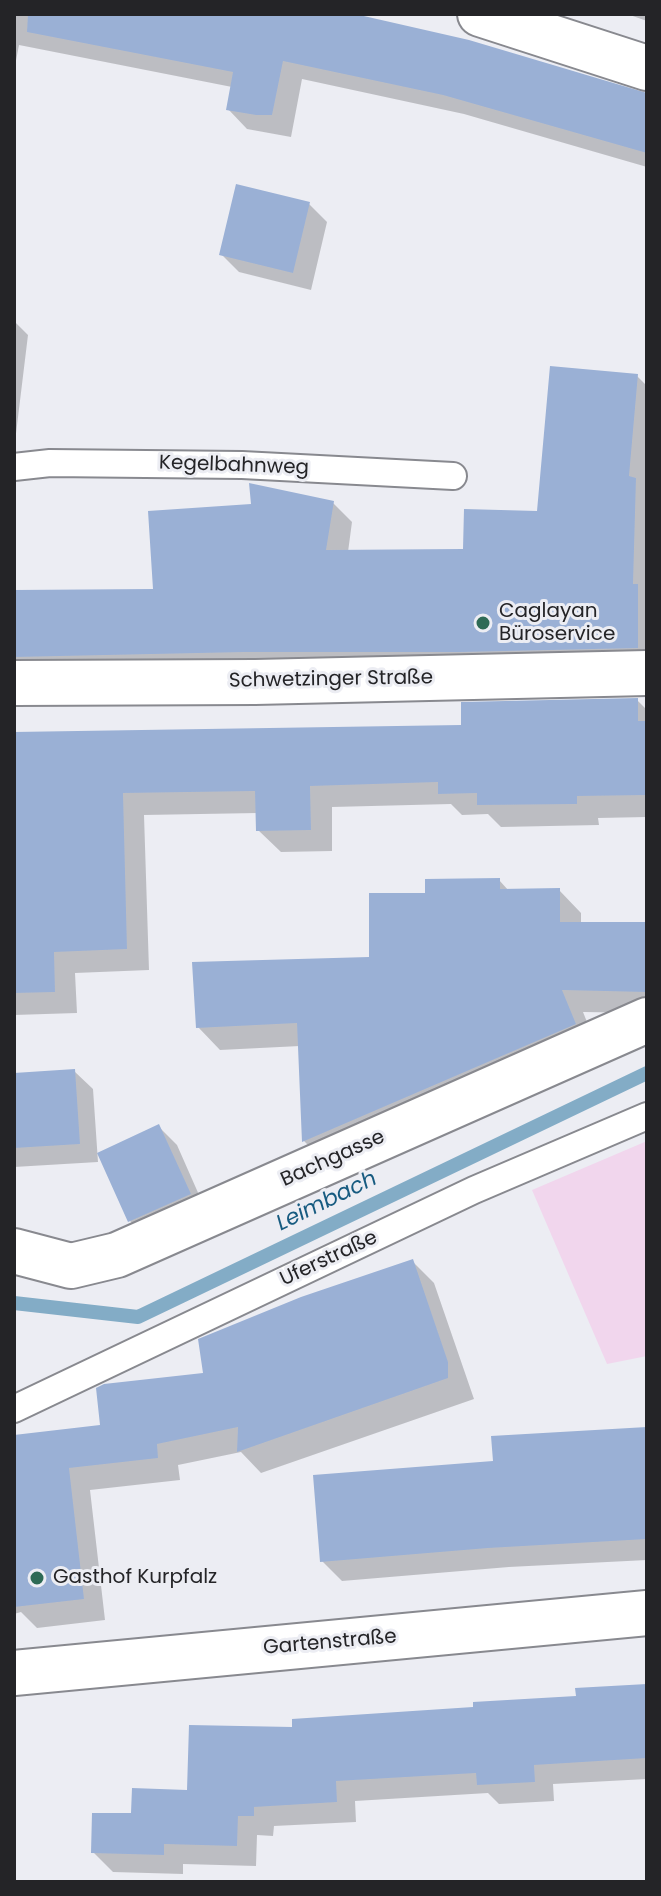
<!DOCTYPE html>
<html>
<head>
<meta charset="utf-8">
<style>
  body { margin:0 }
  #map { position:relative; width:661px; height:1896px; overflow:hidden; background:#ecedf3; font-family:Poppins,sans-serif }
  canvas { display:block }
  .frame { position:absolute; inset:0; border:16px solid #242427; pointer-events:none }
</style>
</head>
<body>
<div id="map">
<canvas width="661" height="1896"></canvas>
<div class="frame"></div>
</div>
<script>
const ctx = document.querySelector('canvas').getContext('2d');
ctx.lineJoin = 'round';
function paint(path, color) {
  ctx.fillStyle = color;
  ctx.fill(path, 'evenodd');
}
function toPath(rows) {
  const path = new Path2D();
  for (const r of rows) {
    path.moveTo(r[0], r[1]);
    for (let i = 2; i < r.length; i += 2) path.lineTo(r[i], r[i + 1]);
  }
  return path;
}
function strokePath(path, color, width, dash) {
  ctx.strokeStyle = color;
  ctx.lineWidth = width;
  ctx.lineCap = dash ? 'butt' : 'round';
  ctx.setLineDash(dash || []);
  ctx.stroke(path);
}
function write(font, color, halo, rows, align = 'center') {
  ctx.font = font + ' Poppins,sans-serif';
  ctx.lineWidth = 6;
  ctx.setLineDash([]);
  ctx.textBaseline = 'middle';
  ctx.strokeStyle = halo;
  ctx.fillStyle = color;
  for (const [text, x, y, turn = 0] of rows) {
    ctx.save();
    ctx.translate(x, y);
    ctx.rotate((+turn || 0) * Math.PI / 180);
    ctx.textAlign = isNaN(turn) ? turn : align;
    if (halo) ctx.strokeText(text, 0, 0);
    ctx.fillText(text, 0, 0);
    ctx.restore();
  }
}
paint(toPath([
  [647,1141,647,1356,607,1364,532,1190]
]), '#f1d6ed');
paint(toPath([
  [14,14,341,14,647,95,647,167,464,114,302,79,291,137,247,129,228,109,232,87,19,45,14,71],
  [627,14,647,14,647,21],
  [309,204,327,222,311,290,239,272,221,254],
  [14,321,28,335,14,450],
  [637,376,647,386,647,667,14,676,14,592,155,591,333,503,352,522,348,552,465,551,539,513],
  [637,700,647,710,647,817,598,818,599,825,501,827,488,814,462,815,451,804,332,807,332,851,281,852,258,830,258,813,144,815,149,970,75,973,77,1013,14,1015,14,734,463,727],
  [499,880,509,891,559,890,581,913,581,924,647,924,647,1013,583,1012,597,1047,326,1163,304,1141,300,1046,220,1050,198,1027,371,959,427,895],
  [74,1071,93,1089,98,1162,14,1167,14,1075],
  [159,1127,177,1145,207,1213,148,1239,130,1221],
  [412,1261,434,1283,474,1399,261,1473,241,1452,178,1465,180,1480,90,1490,105,1620,37,1628,21,1612,14,1614,14,1437,102,1427,205,1374],
  [647,1429,647,1560,509,1567,342,1581,322,1561,495,1463],
  [647,1686,647,1779,553,1784,554,1801,499,1804,488,1793,355,1801,356,1822,274,1826,273,1836,257,1835,256,1866,183,1864,183,1874,113,1872,93,1852,133,1815,189,1792,294,1729,578,1698]
]), '#0003');
strokePath(toPath([
  [14,1303,138,1317,647,1073]
]), '#83acc6', 14);
paint(toPath([
  [28,14,355,14,469,40,647,93,647,153,443,95,283,61,272,115,256,115,226,110,233,72,27,32],
  [236,184,310,202,293,273,219,255],
  [550,366,638,374,629,476,636,478,633,584,638,584,638,648,460,652,245,652,14,657,14,590,153,589,148,511,251,504,249,483,334,501,326,550,463,549,464,509,537,511],
  [638,698,638,721,647,721,647,795,577,796,577,804,477,805,477,793,438,794,438,782,310,786,311,830,256,831,255,791,123,793,127,949,54,952,55,992,14,993,14,732,461,725,461,702],
  [500,878,500,889,560,888,560,922,647,922,647,992,562,990,576,1024,302,1142,297,1023,196,1028,192,962,369,957,369,893,425,893,425,879],
  [75,1069,80,1144,14,1148,14,1073],
  [159,1124,191,1194,128,1222,97,1153],
  [413,1259,448,1362,448,1378,237,1452,238,1427,157,1444,158,1458,69,1468,84,1599,14,1607,14,1435,100,1425,96,1388,104,1384,203,1373,198,1339,301,1297],
  [647,1427,647,1539,488,1548,320,1562,313,1475,493,1461,491,1436],
  [647,1684,647,1758,534,1765,535,1782,477,1785,476,1773,336,1781,337,1802,254,1807,254,1816,238,1816,237,1846,164,1844,164,1855,91,1853,92,1813,131,1813,132,1788,187,1790,189,1725,292,1727,292,1719,473,1707,473,1702,576,1696,575,1688]
]), '#9ab0d5');
const service = toPath([
  [14,467,50,463,242,465,453,476],
  [14,1409,474,1190,647,1116]
]);
const minor = toPath([
  [14,1251,71,1266,117,1255,647,1020],
  [14,1673,647,1613]
]);
const tertiary = toPath([
  [480,14,647,68],
  [14,683,255,682,647,673]
]);
strokePath(service, '#88898f', 30);
strokePath(minor, '#88898f', 48);
strokePath(tertiary, '#88898f', 48);
strokePath(service, '#fff', 26);
strokePath(minor, '#fff', 44);
strokePath(tertiary, '#fff', 44);
for (const [x, y, r, color] of [
  [483,623,8,"#2e6a55"],
  [37,1578,8,"#2e6a55"]
]) {
  const dot = new Path2D();
  dot.arc(x, y, r, 0, 2 * Math.PI);
  ctx.fillStyle = color;
  ctx.fill(dot);
  strokePath(dot, '#ecedf3', 3);
}
write('20px', '#242427', '#ecedf3', [
  ["Kegelbahnweg",234,466,2],
  ["Schwetzinger Straße",331,680,-1],
  ["Bachgasse",333,1159,-24],
  ["Uferstraße",329,1259,-25],
  ["Gartenstraße",330,1643,-5]
]);
write('20px', '#242427', '#ecedf3', [
  ["Caglayan",499,612],
  ["Büroservice",499,635],
  ["Gasthof Kurpfalz",53,1578]
], 'left');
write('italic 22px', '#175b80', '#ecedf3', [
  ["Leimbach",327,1202,-26]
]);
</script>
</body>
</html>
